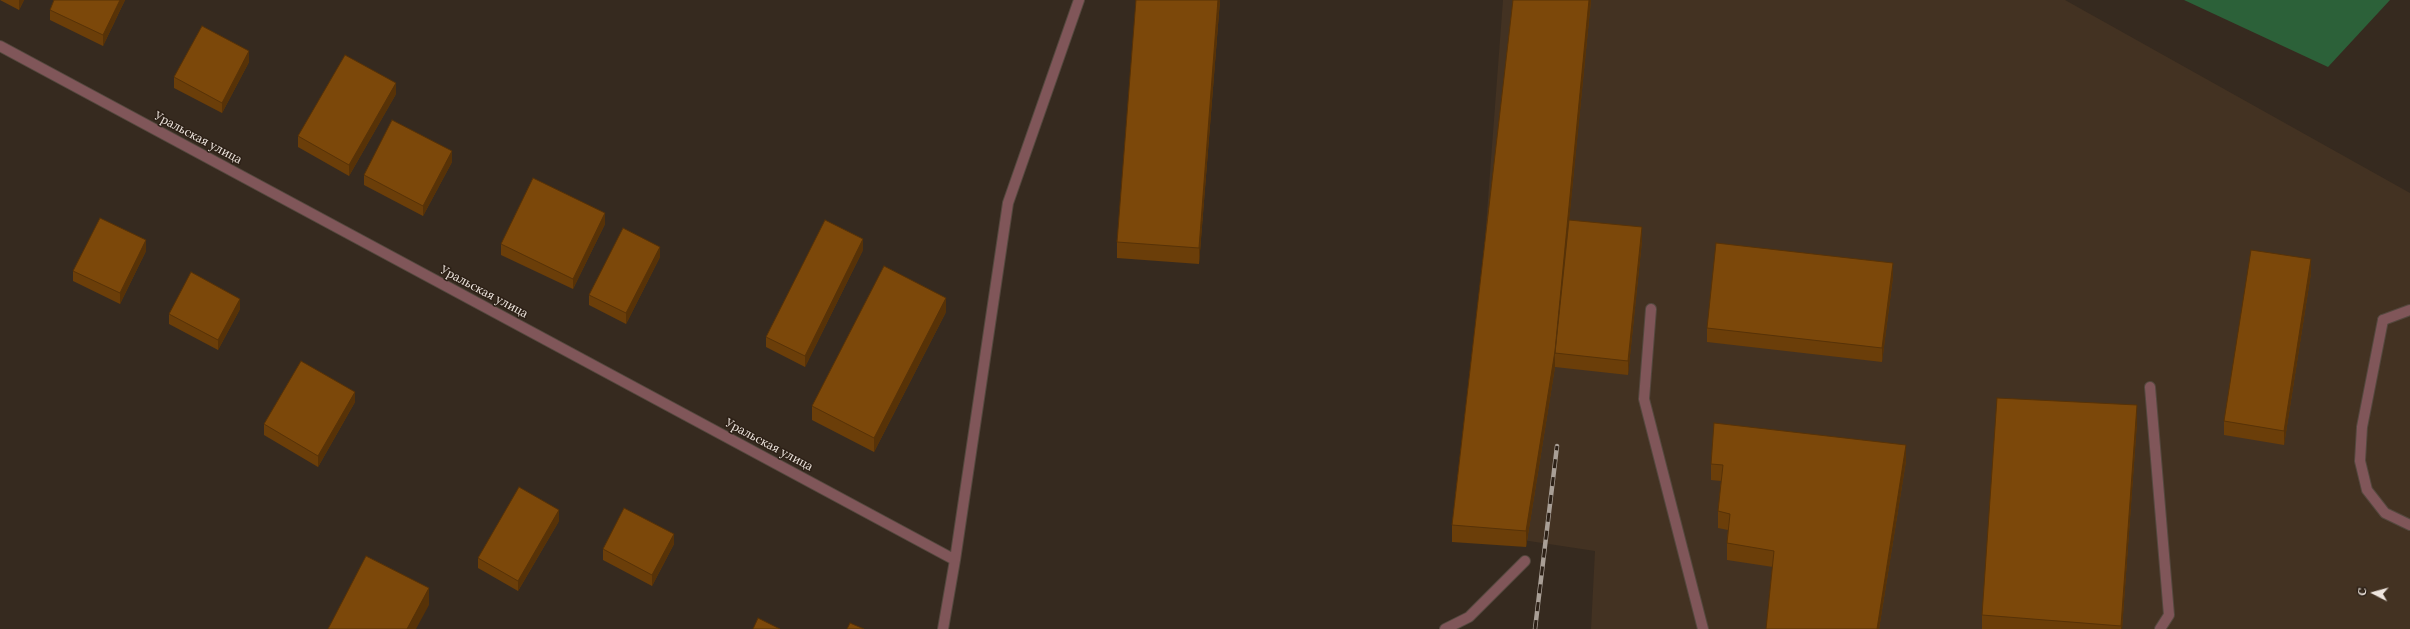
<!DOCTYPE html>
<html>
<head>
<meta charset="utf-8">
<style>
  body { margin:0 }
  #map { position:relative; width:2410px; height:629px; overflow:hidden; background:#362a1f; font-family:Lora,serif }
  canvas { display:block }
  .north { position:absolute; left:2354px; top:573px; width:40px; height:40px; -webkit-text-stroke:3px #2c2016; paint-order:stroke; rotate:276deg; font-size:11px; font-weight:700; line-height:16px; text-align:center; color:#efe6df }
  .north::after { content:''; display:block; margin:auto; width:14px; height:18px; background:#efe6df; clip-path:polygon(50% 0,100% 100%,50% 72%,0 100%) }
</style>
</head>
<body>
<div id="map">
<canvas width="2410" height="629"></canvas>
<div class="north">С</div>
</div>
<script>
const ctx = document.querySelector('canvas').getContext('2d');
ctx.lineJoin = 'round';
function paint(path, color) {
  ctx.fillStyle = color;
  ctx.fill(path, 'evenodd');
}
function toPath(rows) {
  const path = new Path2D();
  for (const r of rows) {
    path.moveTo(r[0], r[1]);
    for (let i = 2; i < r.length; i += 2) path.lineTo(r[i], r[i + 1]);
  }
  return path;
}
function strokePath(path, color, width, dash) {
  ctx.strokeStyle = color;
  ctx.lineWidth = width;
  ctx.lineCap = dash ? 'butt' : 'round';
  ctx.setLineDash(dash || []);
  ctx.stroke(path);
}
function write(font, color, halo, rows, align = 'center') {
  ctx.font = font + ' Lora,serif';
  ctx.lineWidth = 3;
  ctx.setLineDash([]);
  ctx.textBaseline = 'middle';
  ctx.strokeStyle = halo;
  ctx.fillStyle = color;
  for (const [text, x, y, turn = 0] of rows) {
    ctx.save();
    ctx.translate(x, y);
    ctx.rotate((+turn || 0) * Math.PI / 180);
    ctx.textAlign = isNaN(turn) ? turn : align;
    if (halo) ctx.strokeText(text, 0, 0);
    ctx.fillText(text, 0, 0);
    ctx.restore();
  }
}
paint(toPath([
  [1503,0,2065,0,2410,193,2410,629,1591,629,1595,551,1463,531]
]), '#433222');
paint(toPath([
  [2184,0,2390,0,2328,67]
]), '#2c6139');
const lane = toPath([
  [1651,309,1644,399,1703,629],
  [2383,320,2362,427,2360,461,2367,490,2385,513,2410,525],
  [2150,387,2169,615,2160,629],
  [1445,629,1469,617,1525,561]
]);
const street = toPath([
  [0,46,955,560],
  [2383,320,2410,310],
  [943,629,955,560,1008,203,1079,0]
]);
strokePath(lane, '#54483e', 12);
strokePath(street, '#54483e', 12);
strokePath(lane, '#805659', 10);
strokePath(street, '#805659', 10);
const rail = toPath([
  [1535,629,1557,446]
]);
strokePath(rail, '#a99f96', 4.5);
strokePath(rail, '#2c2016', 3, [9]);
paint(toPath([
  [0,0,24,0,19,10],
  [54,0,125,0,103,46,50,20,50,10],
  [1220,0,1199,264,1117,258,1117,242],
  [1513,0,1591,0,1569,220,1642,241,1628,375,1555,367,1526,547,1452,542,1452,525],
  [249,62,222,113,174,88,174,77],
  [396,94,349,176,298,147,298,136],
  [452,162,423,216,364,185,364,175],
  [605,224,573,289,501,255,501,244],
  [863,250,805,367,766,347,766,337],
  [146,251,120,304,73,281,73,271],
  [660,257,626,324,589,305,589,295],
  [2311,273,2284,445,2224,435,2224,421],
  [1893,277,1882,362,1707,342,1707,328],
  [240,309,218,350,169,324,169,314],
  [946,312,874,452,812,420,812,406],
  [355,402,318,467,264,435,264,424],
  [2137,422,2122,629,1982,629,1982,615],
  [1906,461,1879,629,1766,629,1773,567,1727,560,1727,543,1728,530,1718,528,1718,511,1721,481,1711,480,1711,464],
  [559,521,518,591,478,568,478,558],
  [674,544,652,586,603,560,603,549]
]), '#6b3e09');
paint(toPath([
  [19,0,24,0,19,10],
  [120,0,125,0,103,46,103,35],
  [1218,0,1220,0,1199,264,1199,248],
  [1589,0,1591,0,1556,354,1555,353,1555,367,1526,547,1526,531],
  [249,51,249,62,222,113,222,103],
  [396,83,396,94,349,176,349,165],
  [452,151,452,162,423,216,423,206],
  [605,213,605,224,573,289,573,279],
  [1642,227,1642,241,1628,375,1628,361],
  [863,239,863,250,805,367,805,356],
  [146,240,146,251,120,304,120,293],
  [660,247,660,257,626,324,626,313],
  [2311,259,2311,273,2284,445,2284,431],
  [1893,263,1893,277,1882,362,1882,348],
  [946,298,946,312,874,452,874,438],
  [240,299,240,309,218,350,218,340],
  [355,392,355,402,318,467,318,456],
  [2137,405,2137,422,2122,629,2121,629],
  [1906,445,1906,461,1879,629,1877,629],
  [559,510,559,521,518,591,518,581],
  [674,534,674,544,652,586,652,575],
  [429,588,429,605,416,629,407,629]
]), '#573207');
const building = toPath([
  [54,0,120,0,103,35,50,10,54,0],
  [1136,0,1218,0,1199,248,1117,242,1136,0],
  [1513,0,1589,0,1555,351,1526,531,1452,525,1513,0],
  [202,26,249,51,222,103,174,77,202,26],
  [345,55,396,83,349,165,298,136,345,55],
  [392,120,452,151,423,206,364,175,392,120],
  [533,178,605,213,573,279,501,244,533,178],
  [100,218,146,240,120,293,73,271,100,218],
  [825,220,863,239,805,356,766,337,825,220],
  [1569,220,1642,227,1628,361,1555,353,1569,220],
  [623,228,660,247,626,313,589,295,623,228],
  [1716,243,1893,263,1882,348,1707,328,1716,243],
  [2251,250,2311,259,2284,431,2224,421,2251,250],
  [884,266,946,298,874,438,812,406,884,266],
  [191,272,240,299,218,340,169,314,191,272],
  [301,361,355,392,318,456,264,424,301,361],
  [1997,398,2137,405,2121,626,1982,615,1997,398],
  [1714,423,1906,445,1877,629,1766,629,1774,551,1727,543,1730,514,1718,511,1723,465,1711,464,1714,423],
  [519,487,559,510,518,581,478,558,519,487],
  [624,508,674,534,652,575,603,549,624,508],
  [366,556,429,588,407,629,328,629,366,556],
  [758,618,780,629,753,629,758,618],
  [850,623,864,629,847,629,850,623]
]);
paint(building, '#7c480a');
strokePath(building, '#573207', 1);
write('12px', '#efe6df', '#2c2016', [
  ["Уральская улица",198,138,28],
  ["Уральская улица",484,292,28],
  ["Уральская улица",769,445,28]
]);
</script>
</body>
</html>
